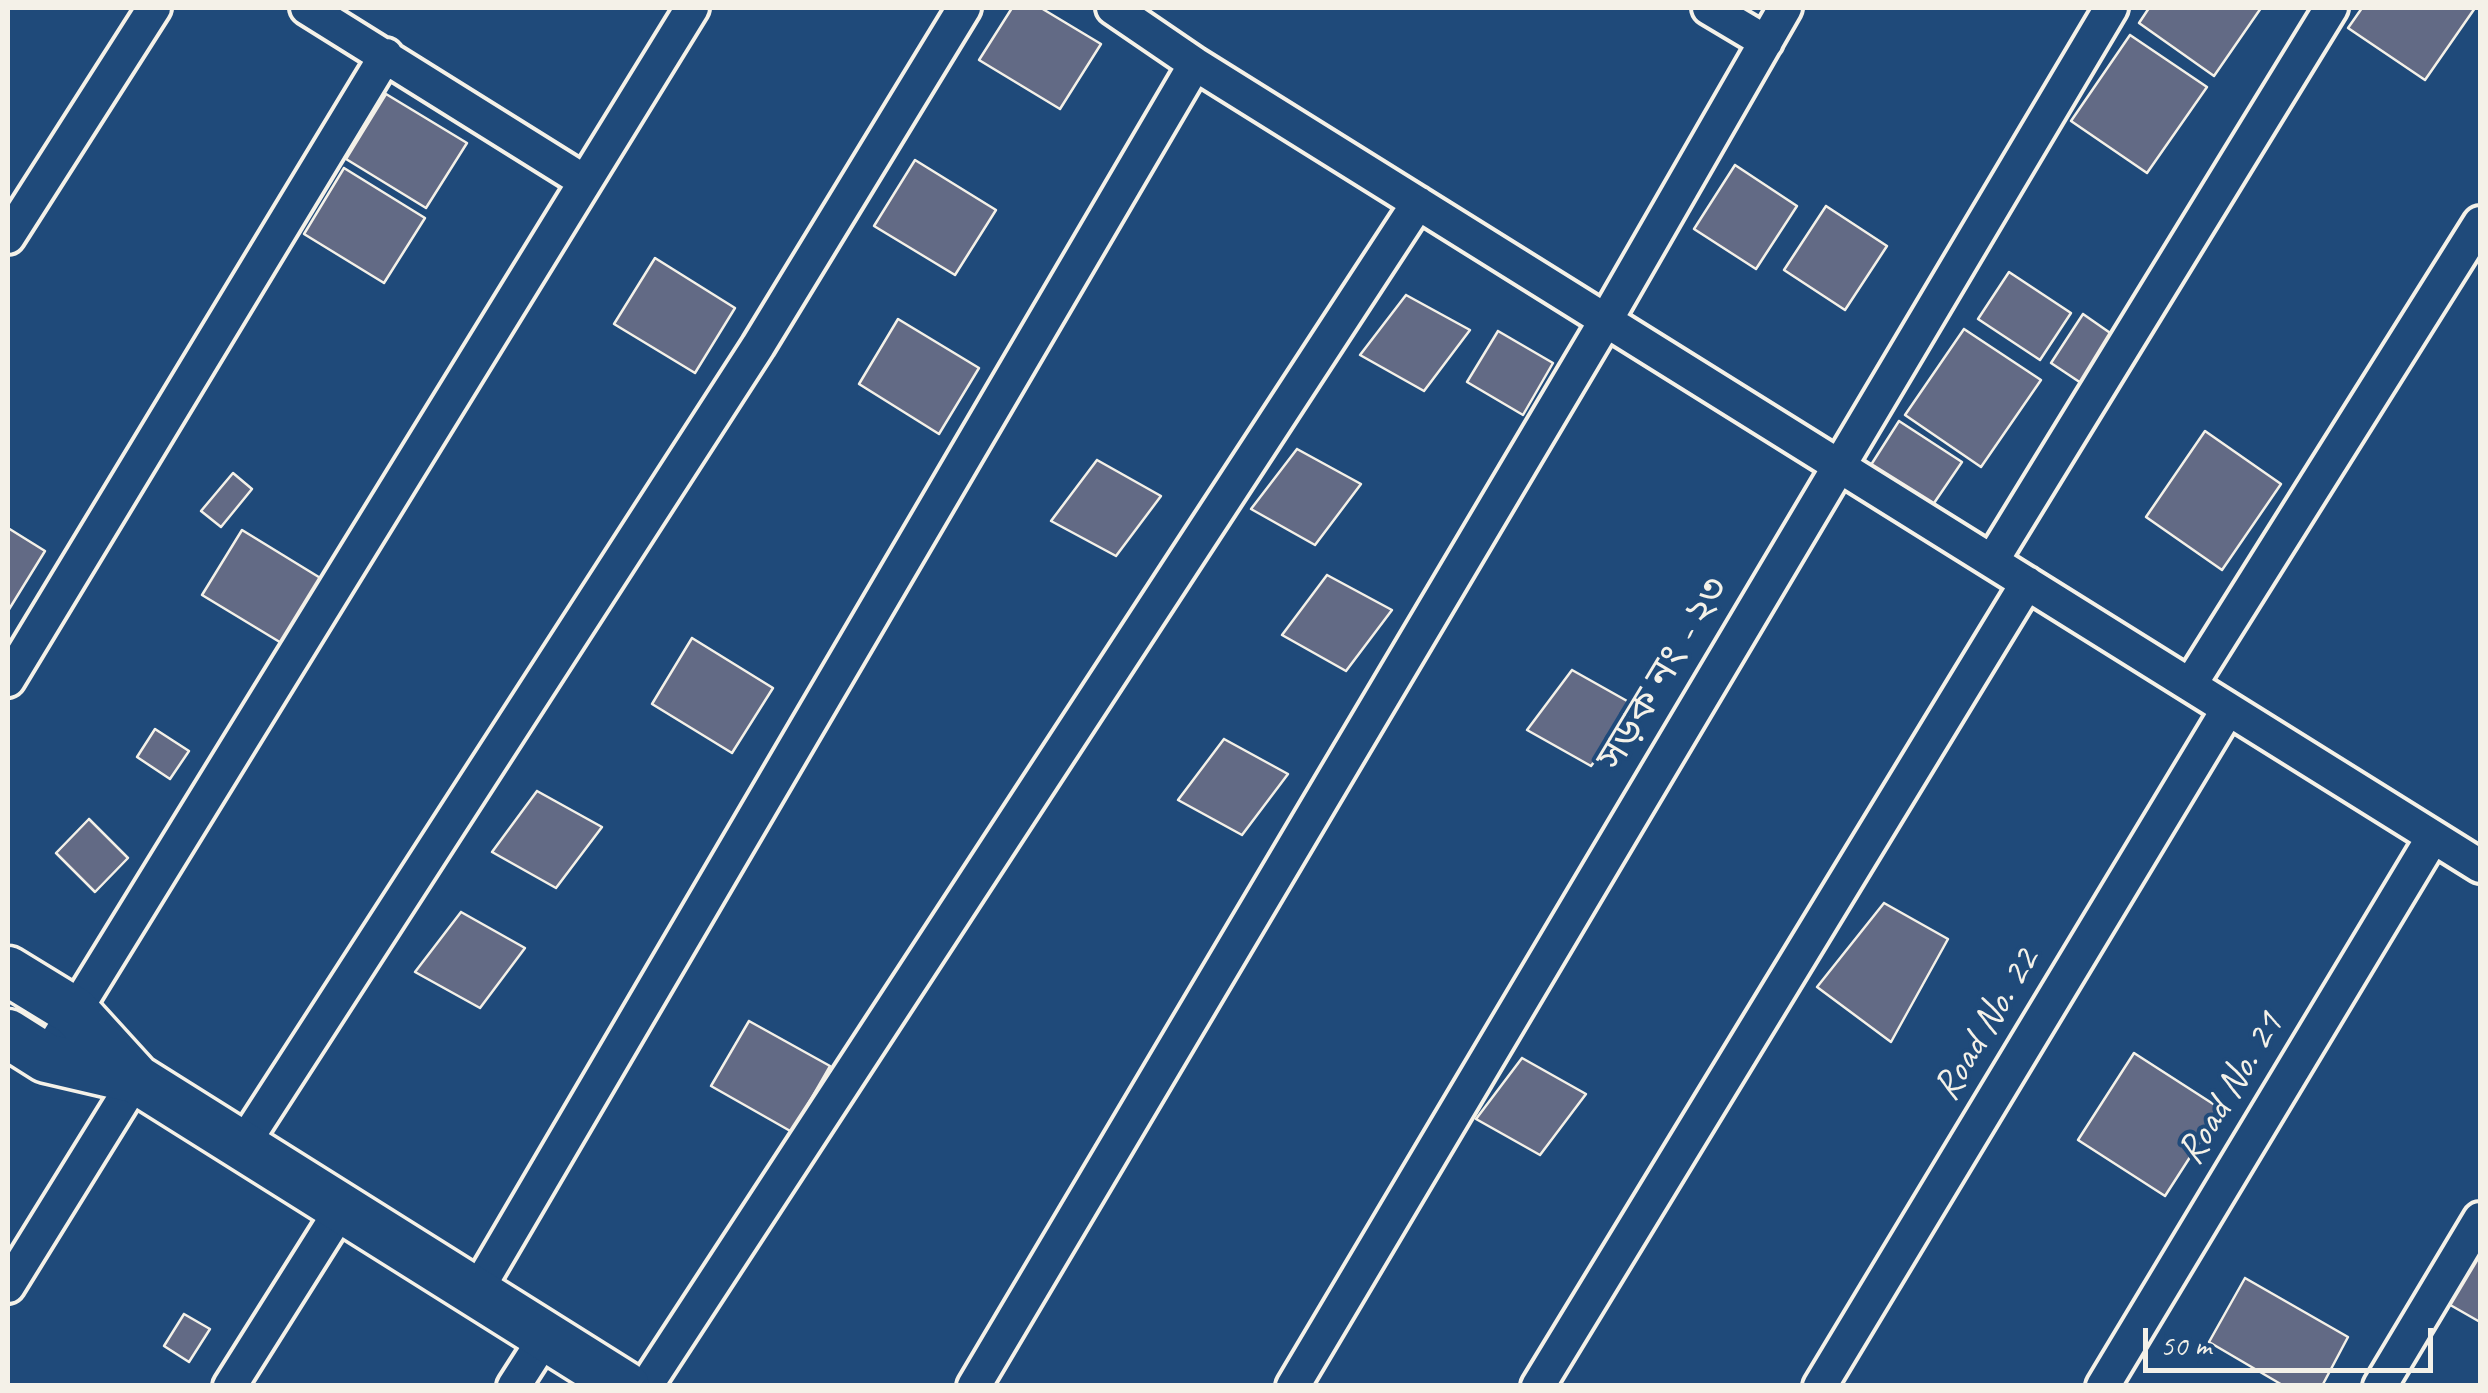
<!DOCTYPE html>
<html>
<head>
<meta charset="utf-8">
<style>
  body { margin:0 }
  #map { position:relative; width:2488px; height:1393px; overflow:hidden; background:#1f4a7a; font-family:Caveat,sans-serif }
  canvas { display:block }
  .frame { position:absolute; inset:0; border:10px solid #f4f1e8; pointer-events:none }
  .scale { position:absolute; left:2143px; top:1328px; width:290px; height:45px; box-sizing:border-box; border:5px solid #f4f1e8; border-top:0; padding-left:12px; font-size:30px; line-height:35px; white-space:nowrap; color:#f4f1e8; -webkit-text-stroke:8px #1f4a7a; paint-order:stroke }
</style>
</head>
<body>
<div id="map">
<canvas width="2488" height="1393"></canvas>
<div class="frame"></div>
<div class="scale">50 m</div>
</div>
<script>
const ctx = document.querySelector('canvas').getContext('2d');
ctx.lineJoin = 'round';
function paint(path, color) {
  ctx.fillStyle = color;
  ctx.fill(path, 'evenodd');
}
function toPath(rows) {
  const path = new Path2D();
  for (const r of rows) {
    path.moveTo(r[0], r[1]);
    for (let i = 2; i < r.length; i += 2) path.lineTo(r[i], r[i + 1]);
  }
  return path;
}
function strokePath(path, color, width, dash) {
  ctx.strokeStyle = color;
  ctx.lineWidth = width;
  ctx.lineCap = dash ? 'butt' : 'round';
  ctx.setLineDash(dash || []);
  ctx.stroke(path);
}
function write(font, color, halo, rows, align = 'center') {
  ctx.font = font + ' Caveat,"Noto Sans Bengali",sans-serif';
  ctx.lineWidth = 8;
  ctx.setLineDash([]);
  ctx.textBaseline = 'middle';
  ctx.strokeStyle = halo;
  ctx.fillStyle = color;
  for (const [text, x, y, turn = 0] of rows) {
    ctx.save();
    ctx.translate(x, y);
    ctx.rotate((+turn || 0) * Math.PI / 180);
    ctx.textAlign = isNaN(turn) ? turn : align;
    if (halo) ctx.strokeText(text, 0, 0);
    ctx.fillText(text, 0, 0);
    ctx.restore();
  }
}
const building = toPath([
  [1012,8,1041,8,1101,44,1060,109,979,60,1012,8],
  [2149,8,2261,8,2214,76,2139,23,2149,8],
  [2362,8,2475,8,2425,80,2348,28,2362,8],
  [2130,35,2207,87,2147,173,2071,121,2130,35],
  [386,94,467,143,426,208,346,159,386,94],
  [915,160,996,210,955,275,874,226,915,160],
  [1735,165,1797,206,1756,269,1694,229,1735,165],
  [344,168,425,218,384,283,304,234,344,168],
  [1826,206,1887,246,1845,310,1784,270,1826,206],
  [655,258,735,308,695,373,614,324,655,258],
  [2009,272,2071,313,2040,360,1978,319,2009,272],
  [1406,295,1470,330,1424,391,1360,355,1406,295],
  [2083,314,2116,337,2084,385,2051,363,2083,314],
  [898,319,979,368,939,434,859,384,898,319],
  [1964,329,2041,380,1981,467,1905,415,1964,329],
  [1498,331,1553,363,1523,415,1467,382,1498,331],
  [1899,421,1962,462,1930,509,1869,468,1899,421],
  [2205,431,2281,484,2222,570,2146,517,2205,431],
  [1297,449,1361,484,1315,545,1251,509,1297,449],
  [1097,460,1161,496,1116,556,1051,521,1097,460],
  [233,473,252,489,221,527,201,511,233,473],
  [8,528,45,551,8,611,8,528],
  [242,530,322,579,283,644,202,595,242,530],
  [1327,575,1392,610,1346,671,1282,635,1327,575],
  [692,638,773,688,732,753,652,704,692,638],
  [1572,670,1636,706,1591,766,1527,730,1572,670],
  [155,729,189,751,170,779,137,757,155,729],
  [1224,739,1288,774,1242,835,1178,800,1224,739],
  [537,791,602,827,556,888,492,852,537,791],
  [89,819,128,858,95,892,56,853,89,819],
  [1884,903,1948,939,1891,1042,1817,987,1884,903],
  [461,912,525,948,480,1008,415,972,461,912],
  [749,1021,830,1066,792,1132,711,1086,749,1021],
  [2134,1053,2221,1109,2165,1196,2078,1140,2134,1053],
  [1522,1058,1586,1094,1540,1155,1476,1119,1522,1058],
  [2480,1237,2480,1322,2438,1298,2480,1237],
  [2245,1278,2348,1337,2322,1386,2284,1386,2209,1342,2245,1278],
  [184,1314,210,1329,189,1362,164,1346,184,1314]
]);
paint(building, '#626a85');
strokePath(building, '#f4f1e8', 2.5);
const street = toPath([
  [307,8,584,181],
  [1113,8,1195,64,2480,866],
  [1709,8,1766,42],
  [8,237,154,8],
  [1992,561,2331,8],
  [8,680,386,55],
  [2190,685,2480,223],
  [46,1058,692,8],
  [242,1146,758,346,964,8],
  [8,1286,136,1079],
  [476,1292,1195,64],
  [230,1386,342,1208],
  [514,1386,546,1336],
  [646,1386,1418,203],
  [974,1386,1606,320,1785,8],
  [1293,1386,2111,8],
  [1538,1386,2027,583],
  [1820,1386,2228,709],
  [2103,1386,2433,837],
  [2380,1386,2480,1219]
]);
const secondary = toPath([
  [8,971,75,1012,136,1079,625,1386],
  [8,1034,46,1058,136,1079]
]);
strokePath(street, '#f4f1e8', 40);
strokePath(secondary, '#f4f1e8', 55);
strokePath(street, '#1f4a7a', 32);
strokePath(secondary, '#1f4a7a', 48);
write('40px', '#f4f1e8', '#1f4a7a', [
  ["সড়ক নং - ২৩",1664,674,-59],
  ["Road No. 22",1987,1025,-59],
  ["Road No. 21",2231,1089,-59]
]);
</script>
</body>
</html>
